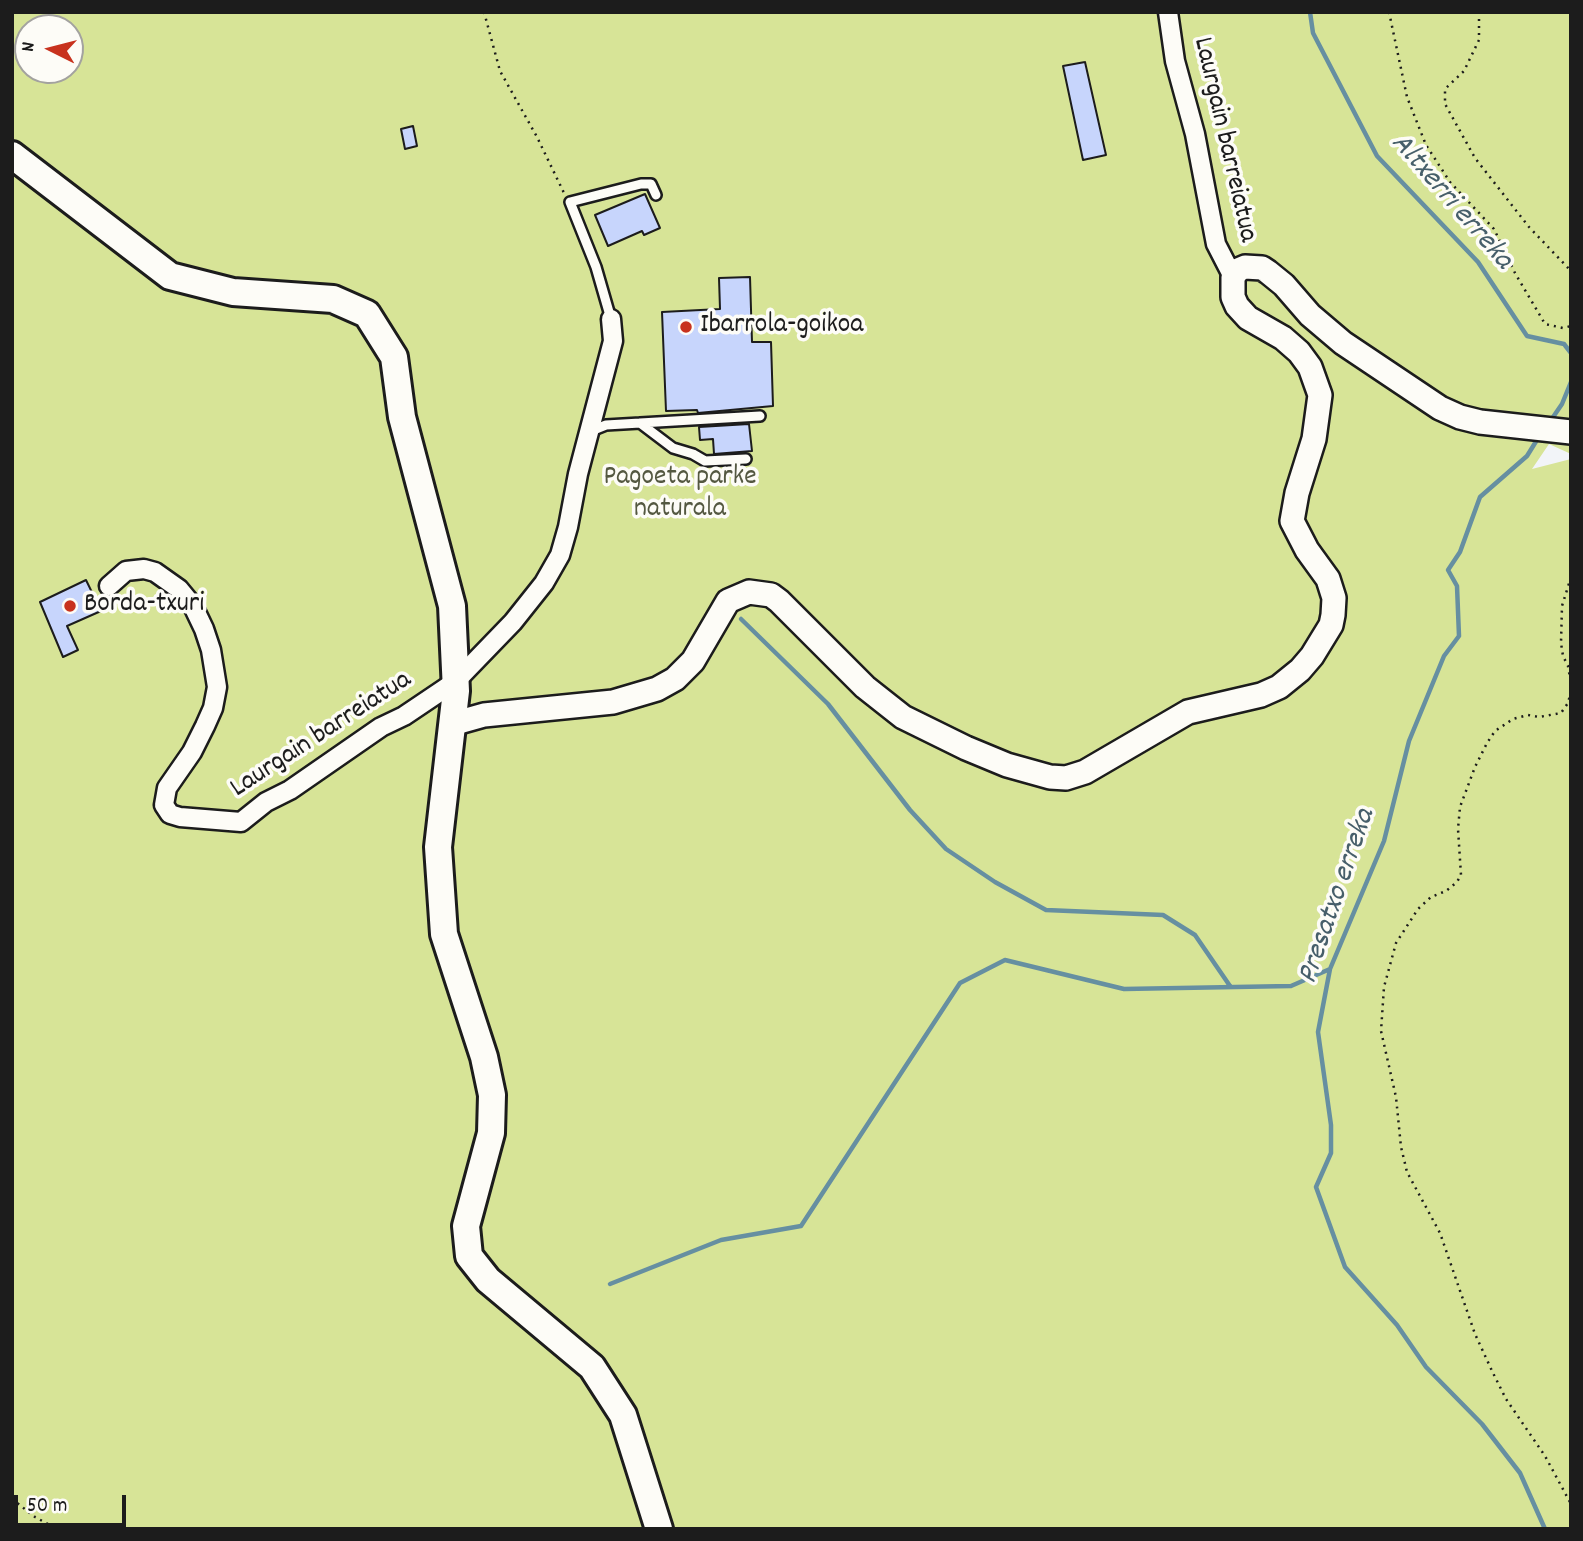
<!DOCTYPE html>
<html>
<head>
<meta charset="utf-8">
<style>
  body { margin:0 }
  #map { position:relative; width:1583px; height:1541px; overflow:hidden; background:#f2f4f8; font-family:Dekko,sans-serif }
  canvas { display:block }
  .frame { position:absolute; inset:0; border:14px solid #1c1c1c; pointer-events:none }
  .north { position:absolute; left:14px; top:14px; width:70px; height:70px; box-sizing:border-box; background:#fdfcf7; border:2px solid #a3a29f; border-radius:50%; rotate:276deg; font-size:19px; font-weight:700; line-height:28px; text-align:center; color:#1c1c1c }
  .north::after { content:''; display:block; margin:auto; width:24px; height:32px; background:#c8321e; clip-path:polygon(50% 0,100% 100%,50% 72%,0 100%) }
  .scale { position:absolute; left:14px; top:1495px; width:112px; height:32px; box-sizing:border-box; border:4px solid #1c1c1c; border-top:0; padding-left:9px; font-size:21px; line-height:24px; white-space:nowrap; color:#1c1c1c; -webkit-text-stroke:5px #fdfcf7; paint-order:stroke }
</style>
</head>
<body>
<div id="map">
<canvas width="1583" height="1541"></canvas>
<div class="frame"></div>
<div class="north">N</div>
<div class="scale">50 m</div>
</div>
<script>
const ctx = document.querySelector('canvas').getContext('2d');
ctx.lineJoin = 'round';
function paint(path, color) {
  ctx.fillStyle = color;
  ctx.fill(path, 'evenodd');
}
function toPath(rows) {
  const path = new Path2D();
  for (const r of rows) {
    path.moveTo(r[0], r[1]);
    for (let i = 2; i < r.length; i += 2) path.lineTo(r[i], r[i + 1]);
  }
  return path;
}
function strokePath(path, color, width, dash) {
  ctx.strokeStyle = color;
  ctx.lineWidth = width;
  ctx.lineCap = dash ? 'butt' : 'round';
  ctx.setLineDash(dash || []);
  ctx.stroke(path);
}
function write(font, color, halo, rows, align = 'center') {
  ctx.font = font + ' Dekko,sans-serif';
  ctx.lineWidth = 7;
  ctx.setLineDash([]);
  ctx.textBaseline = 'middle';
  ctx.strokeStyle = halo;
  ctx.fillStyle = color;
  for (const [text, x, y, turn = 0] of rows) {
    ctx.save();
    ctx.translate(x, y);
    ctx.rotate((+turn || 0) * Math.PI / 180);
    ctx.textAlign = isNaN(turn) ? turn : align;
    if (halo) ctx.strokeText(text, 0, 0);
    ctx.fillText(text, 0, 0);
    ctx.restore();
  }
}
paint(toPath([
  [12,12,1571,12,1571,454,1549,444,1532,469,1571,459,1571,1529,12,1529],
  [28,28,70,28,70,70,28,70]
]), '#d7e497');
strokePath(toPath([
  [1310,12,1313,33,1377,156,1478,262,1527,336,1564,344,1571,353],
  [1549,423,1562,404,1571,382],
  [1540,435,1527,456,1480,497,1460,552,1448,570,1457,586,1459,636,1444,656,1409,741,1384,841,1330,969,1318,1032,1331,1125,1331,1153,1316,1187,1345,1267,1397,1325,1426,1367,1482,1424,1520,1473,1545,1529],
  [741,619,828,704,910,810,946,849,995,882,1046,910,1163,915,1195,935,1230,986],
  [610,1284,721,1240,801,1226,960,983,1005,960,1124,989,1291,986,1330,969]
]), '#668fa1', 4.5);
const building = toPath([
  [1085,62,1106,155,1083,160,1063,66,1085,62],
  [413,126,417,146,405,149,401,129,413,126],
  [645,194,660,228,644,235,642,231,608,246,595,215,645,194],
  [750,277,752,342,771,342,773,406,698,413,697,410,666,411,662,312,720,309,719,278,750,277],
  [749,424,752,451,714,454,713,439,700,440,699,427,749,424],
  [86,580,101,611,67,626,78,650,63,657,40,602,86,580]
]);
paint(building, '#c7d5fc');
strokePath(building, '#1c1c1c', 2);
const service = toPath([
  [611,319,596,267,570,202,641,184,651,184,656,195],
  [640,423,673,448,693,454,705,461,746,459],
  [591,431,606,425,760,416]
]);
const minor = toPath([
  [1168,12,1175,61,1195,134,1216,244,1233,277],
  [109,586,126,571,144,569,155,572,179,589,193,606,204,629,211,650,217,687,213,708,205,726,192,752,167,788,164,805,170,814,180,817,241,822,266,802,290,790,381,727,404,716,456,681,513,622,544,583,560,555,568,527,578,474,613,341,611,319]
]);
const tertiary = toPath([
  [452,724,484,715,613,702,657,689,675,679,693,661,728,601,749,592,771,595,779,601,865,687,903,717,966,748,1007,765,1050,777,1066,778,1085,772,1188,712,1261,695,1279,687,1300,670,1312,656,1331,625,1333,615,1334,598,1328,579,1307,550,1292,521,1297,493,1314,439,1320,395,1310,367,1299,352,1283,338,1248,318,1237,306,1233,297,1233,277,1238,270,1245,267,1262,268,1268,272,1284,285,1310,315,1343,343,1440,408,1460,417,1480,422,1571,432]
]);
const secondary = toPath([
  [12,155,170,276,233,292,333,299,367,314,394,357,402,417,452,606,456,691,438,847,444,934,484,1057,492,1095,491,1133,466,1226,469,1256,488,1280,592,1367,623,1415,659,1529]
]);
strokePath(service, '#1c1c1c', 14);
strokePath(minor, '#1c1c1c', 23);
strokePath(tertiary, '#1c1c1c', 28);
strokePath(secondary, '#1c1c1c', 32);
strokePath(toPath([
  [484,12,500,71,537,137,564,193],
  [1389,12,1407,97,1426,145,1450,182,1494,229,1515,273,1545,324,1563,328,1571,326],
  [1479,12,1479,40,1464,71,1445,89,1445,104,1475,158,1529,227,1571,271],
  [1571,577,1562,606,1561,643,1563,656,1568,666,1571,683],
  [1571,691,1568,703,1561,713,1539,717,1528,715,1513,719,1495,731,1487,743,1475,767,1460,807,1458,829,1461,875,1457,882,1446,891,1431,897,1418,909,1396,943,1384,987,1381,1031,1396,1097,1401,1147,1407,1172,1440,1233,1475,1334,1493,1373,1506,1399,1545,1456,1571,1504],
  [12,1499,35,1517,57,1529]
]), '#1c1c1c', 2.5, [2, 5]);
strokePath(service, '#fdfcf7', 9);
strokePath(minor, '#fdfcf7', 18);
strokePath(tertiary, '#fdfcf7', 23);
strokePath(secondary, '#fdfcf7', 26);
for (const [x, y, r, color] of [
  [686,327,7,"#c8321e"],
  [70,606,7,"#c8321e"]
]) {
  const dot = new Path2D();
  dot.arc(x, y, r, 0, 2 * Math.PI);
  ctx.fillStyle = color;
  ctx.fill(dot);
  strokePath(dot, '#fdfcf7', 2.5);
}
write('28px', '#1c1c1c', '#fdfcf7', [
  ["Laurgain barreiatua",1223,140,77],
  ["Laurgain barreiatua",322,736,-33]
]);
write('28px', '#1c1c1c', '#fdfcf7', [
  ["Ibarrola-goikoa",700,327],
  ["Borda-txuri",84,606]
], 'left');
write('28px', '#545841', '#fdfcf7', [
  ["Pagoeta parke",680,479],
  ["naturala",680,511]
]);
write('italic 30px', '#475f6a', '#fdfcf7', [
  ["Altxerri erreka",1450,203,49],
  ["Presatxo erreka",1339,897,-71]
]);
</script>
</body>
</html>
